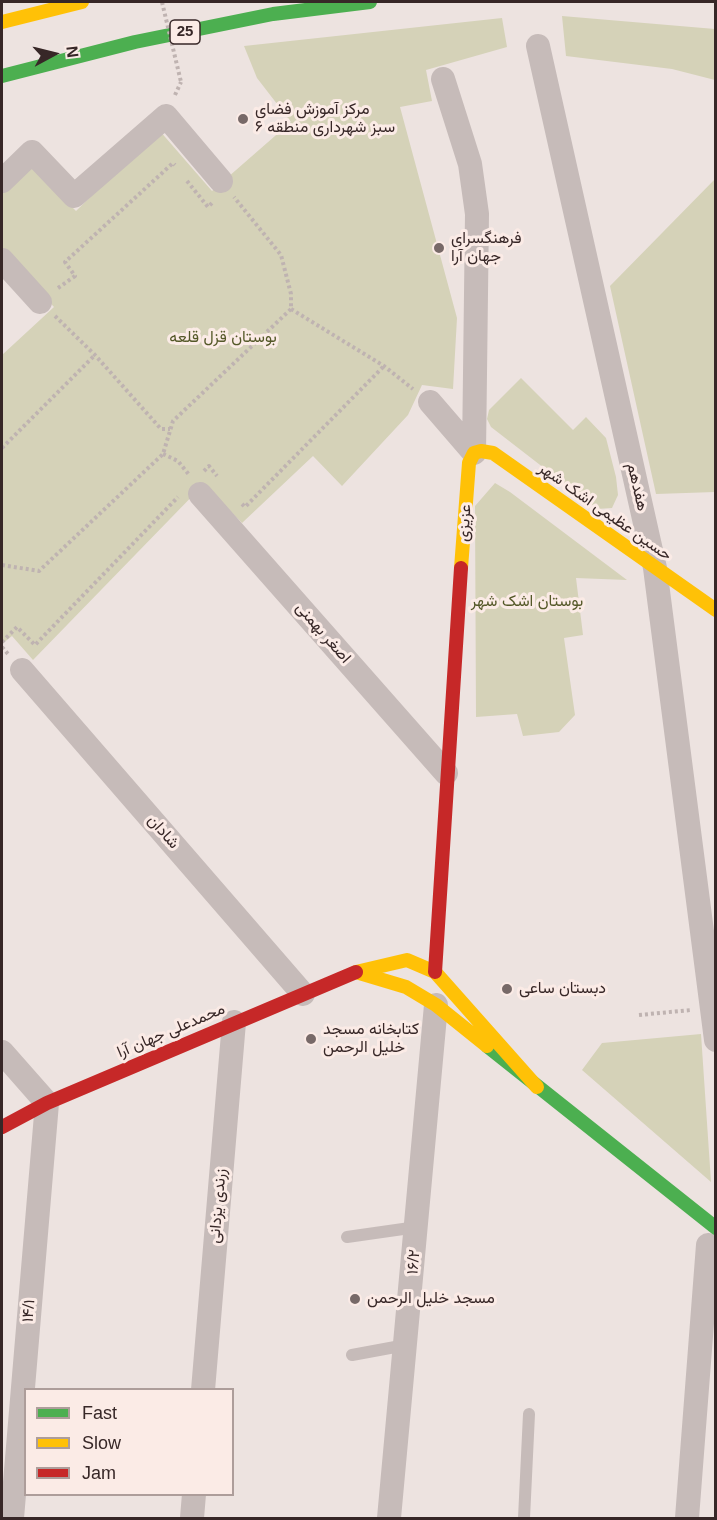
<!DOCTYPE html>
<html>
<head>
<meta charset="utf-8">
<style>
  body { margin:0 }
  #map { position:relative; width:717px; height:1520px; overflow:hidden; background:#ede3e0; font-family:Arial,sans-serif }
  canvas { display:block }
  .frame { position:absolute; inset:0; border:3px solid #372727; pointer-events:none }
  .legend { position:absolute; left:24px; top:1388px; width:210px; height:108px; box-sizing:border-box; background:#fbebe6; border:2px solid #ad9d9a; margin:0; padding:8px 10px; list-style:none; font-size:18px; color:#372727 }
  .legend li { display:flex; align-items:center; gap:12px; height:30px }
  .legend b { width:30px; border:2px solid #ad9d9a }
  .north { position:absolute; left:24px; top:24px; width:60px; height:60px; -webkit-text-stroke:4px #fbebe6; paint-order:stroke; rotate:83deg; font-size:16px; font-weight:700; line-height:24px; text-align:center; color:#372727 }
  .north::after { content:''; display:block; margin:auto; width:21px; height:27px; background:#372727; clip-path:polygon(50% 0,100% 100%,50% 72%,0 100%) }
</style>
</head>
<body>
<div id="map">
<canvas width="717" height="1520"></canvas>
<div class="frame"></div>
<ul class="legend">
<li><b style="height:8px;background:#4caf50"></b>Fast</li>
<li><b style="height:8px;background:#ffc107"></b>Slow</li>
<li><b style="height:8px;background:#c62828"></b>Jam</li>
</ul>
<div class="north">N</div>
</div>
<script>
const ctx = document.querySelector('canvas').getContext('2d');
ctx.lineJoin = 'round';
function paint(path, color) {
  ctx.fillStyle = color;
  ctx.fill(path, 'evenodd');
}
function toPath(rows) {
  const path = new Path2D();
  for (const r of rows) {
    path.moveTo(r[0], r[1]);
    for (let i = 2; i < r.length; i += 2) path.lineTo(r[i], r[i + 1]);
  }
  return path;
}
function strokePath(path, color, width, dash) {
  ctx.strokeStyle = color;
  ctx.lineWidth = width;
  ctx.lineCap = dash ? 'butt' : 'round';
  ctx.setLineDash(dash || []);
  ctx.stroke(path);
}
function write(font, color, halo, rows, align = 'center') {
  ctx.font = font + ' Arial,Vazirmatn,sans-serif';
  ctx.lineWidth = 6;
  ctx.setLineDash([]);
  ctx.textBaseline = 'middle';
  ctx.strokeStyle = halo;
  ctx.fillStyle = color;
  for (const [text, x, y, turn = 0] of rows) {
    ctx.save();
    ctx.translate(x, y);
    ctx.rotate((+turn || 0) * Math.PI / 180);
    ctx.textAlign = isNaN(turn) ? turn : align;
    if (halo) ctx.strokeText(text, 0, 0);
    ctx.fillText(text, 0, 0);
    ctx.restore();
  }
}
paint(toPath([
  [562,16,715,29,715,80,672,69,566,56],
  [502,18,507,47,426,70,432,101,400,107,457,318,453,389,422,385,408,415,342,486,313,456,242,523,204,484,33,660,12,636,2,644,2,355,54,307,2,252,2,193,30,165,76,211,159,130,212,191,291,122,257,78,244,46],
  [715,179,715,492,656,494,610,286],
  [521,378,573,430,586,417,606,438,616,477,618,495,612,508,597,509,491,427,487,419,489,410],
  [495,483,510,492,627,580,576,578,583,635,564,638,575,715,559,732,523,736,517,714,476,717,475,506],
  [701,1034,711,1182,582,1070,602,1043]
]), '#d5d2b8');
strokePath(toPath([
  [175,95,181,82],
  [187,181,208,207,213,202],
  [58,288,75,276,65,262,173,163,175,165],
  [291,309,384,366,413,389],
  [55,316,95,355,161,429,170,429],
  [2,448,95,355],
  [163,454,178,461,190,476],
  [204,471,209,466,217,476],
  [242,504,245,507,384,366],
  [2,565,39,571,163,454,173,421,291,309,291,294,281,255,234,197],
  [2,642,17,627,35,645,178,497],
  [2,647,8,654],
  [639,1015,691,1010]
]), '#bfb3b1', 4, [3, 3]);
strokePath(toPath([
  [347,1237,417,1227],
  [352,1355,406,1345],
  [524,1518,529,1414]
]), '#c6bbb9', 12);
strokePath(toPath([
  [538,46,655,568,716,1040],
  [443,79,470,164,477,214,474,453],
  [2,181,32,152,74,196,166,116,221,181],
  [2,260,40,302],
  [430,402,474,453],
  [200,494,446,773],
  [22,670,303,994],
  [2,1052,47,1103,12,1518],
  [203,1390,234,1022],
  [192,1518,194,1494],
  [389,1518,436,1005],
  [687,1518,708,1245]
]), '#c6bbb9', 24);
strokePath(toPath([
  [2,76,135,42,273,14,370,2],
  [487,1046,716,1228]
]), '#4caf50', 14);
strokePath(toPath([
  [2,22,82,2],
  [461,568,469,463,474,453,481,451,493,453,716,610],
  [487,1046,436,1005,406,987,356,972,407,960,435,972,537,1087]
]), '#ffc107', 14);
strokePath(toPath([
  [435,972,461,568],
  [2,1127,47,1103,356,972]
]), '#c62828', 14);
strokePath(toPath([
  [162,2,181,82]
]), '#bfb3b1', 4, [3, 3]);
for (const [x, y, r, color] of [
  [243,119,6,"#776968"],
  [439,248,6,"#776968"],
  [507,989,6,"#776968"],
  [311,1039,6,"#776968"],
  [355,1299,6,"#776968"]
]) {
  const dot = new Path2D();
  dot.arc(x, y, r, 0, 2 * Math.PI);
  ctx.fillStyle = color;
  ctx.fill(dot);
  strokePath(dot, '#fbebe6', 2);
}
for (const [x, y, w] of [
  [185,32,30]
]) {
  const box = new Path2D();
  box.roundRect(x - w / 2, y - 12, w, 24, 4.5);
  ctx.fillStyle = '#fbebe6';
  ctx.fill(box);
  strokePath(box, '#372727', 1.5);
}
write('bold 15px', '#372727', null, [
  ["25",185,32]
]);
write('16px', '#372727', '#fbebe6', [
  ["مرکز آموزش فضای",255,110],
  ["سبز شهرداری منطقه ۶",255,128],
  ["فرهنگسرای",451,239],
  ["جهان آرا",451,257],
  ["دبستان ساعی",519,989],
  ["كتابخانه مسجد",323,1030],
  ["خليل الرحمن",323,1048],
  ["مسجد خلیل الرحمن",367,1299]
], 'left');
write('16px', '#545828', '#fbebe6', [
  ["بوستان قزل قلعه",223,338],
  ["بوستان اشک شهر",527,602]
]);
write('16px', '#372727', '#fbebe6', [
  ["هفدهم",637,487,77],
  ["حسین عظیمی اشک شهر",605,512,35],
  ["عزیزی",465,523,-86],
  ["اصغر بهمنی",323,633,49],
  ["شادان",163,832,49],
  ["محمدعلی جهان آرا",171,1031,-23],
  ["زرندی یزدانی",218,1206,-85],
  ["۱۶/۲",414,1262,-85],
  ["۱۴/۱",29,1311,-85]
]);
</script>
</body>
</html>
